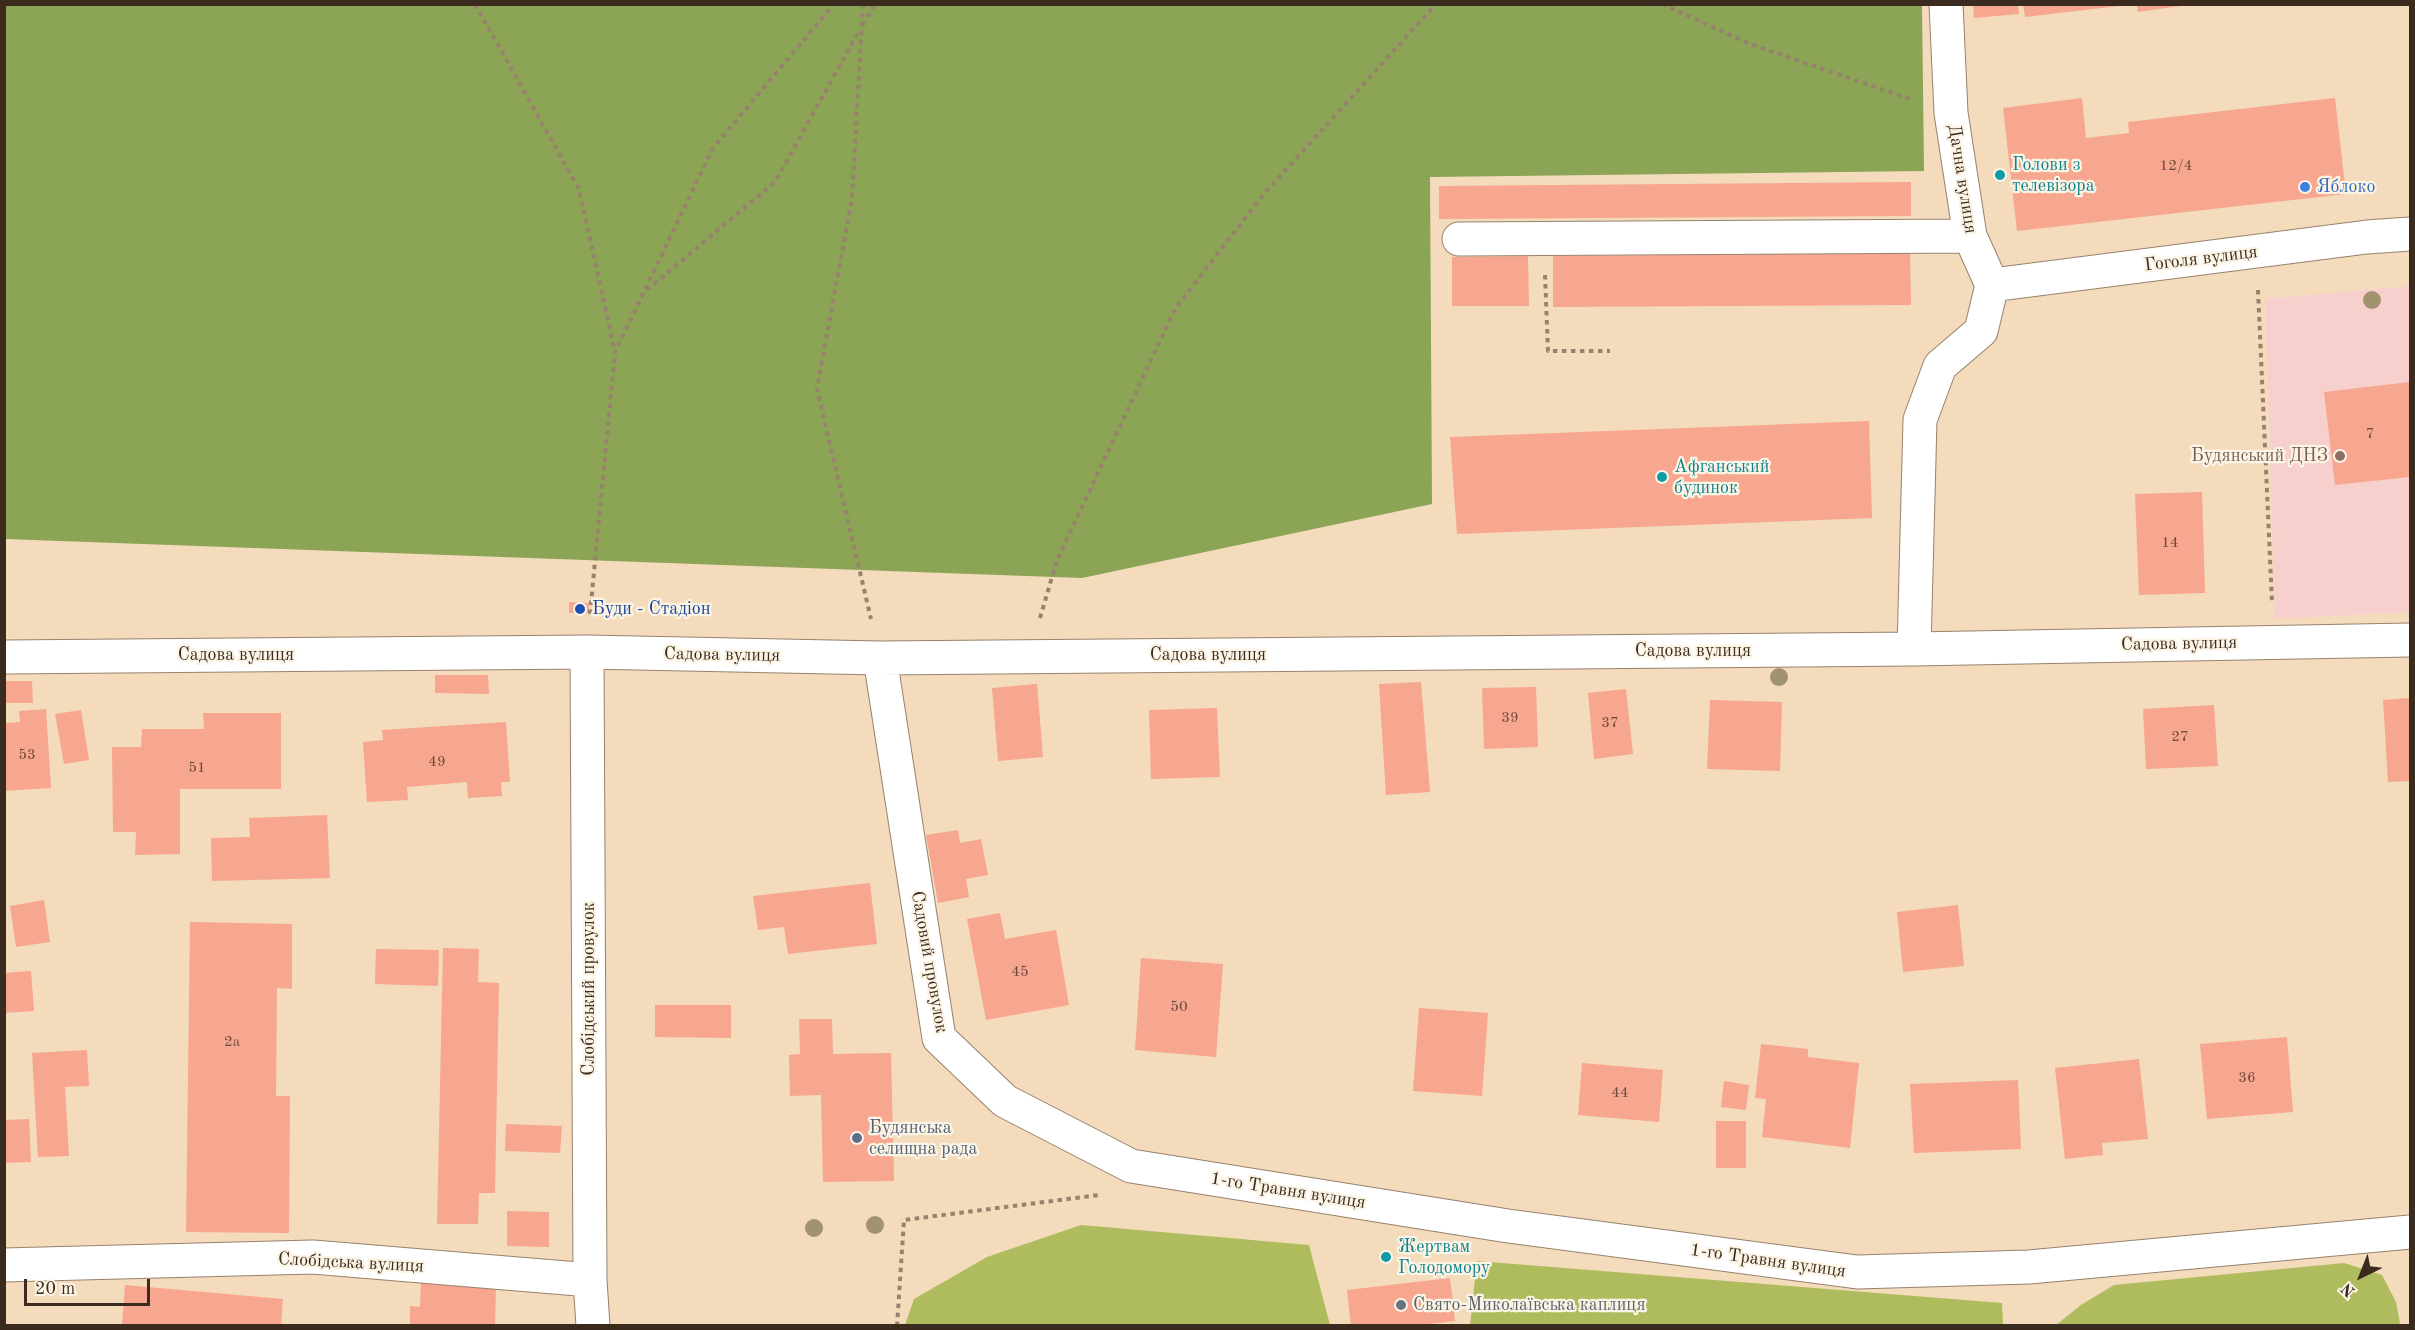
<!DOCTYPE html>
<html>
<head>
<meta charset="utf-8">
<style>
  body { margin:0 }
  #map { position:relative; width:2415px; height:1330px; overflow:hidden; background:#f3dbbc; font-family:"Old Standard TT",serif }
  canvas { display:block }
  .frame { position:absolute; inset:0; border:6px solid #3b2a1e; pointer-events:none }
  .north { position:absolute; left:2331px; top:1246px; width:60px; height:60px; -webkit-text-stroke:4px #fcf5e5; paint-order:stroke; rotate:223deg; font-size:16px; font-weight:700; line-height:24px; text-align:center; color:#3b2a1e }
  .north::after { content:''; display:block; margin:auto; width:21px; height:27px; background:#3b2a1e; clip-path:polygon(50% 0,100% 100%,50% 72%,0 100%) }
  .scale { position:absolute; left:24px; top:1279px; width:126px; height:27px; box-sizing:border-box; border:3px solid #3b2a1e; border-top:0; padding-left:8px; font-size:18px; line-height:21px; white-space:nowrap; color:#3b2a1e; -webkit-text-stroke:4px #fcf5e5; paint-order:stroke }
</style>
</head>
<body>
<div id="map">
<canvas width="2415" height="1330"></canvas>
<div class="frame"></div>
<div class="north">N</div>
<div class="scale">20 m</div>
</div>
<script>
const ctx = document.querySelector('canvas').getContext('2d');
ctx.lineJoin = 'round';
function paint(path, color) {
  ctx.fillStyle = color;
  ctx.fill(path, 'evenodd');
}
function toPath(rows) {
  const path = new Path2D();
  for (const r of rows) {
    path.moveTo(r[0], r[1]);
    for (let i = 2; i < r.length; i += 2) path.lineTo(r[i], r[i + 1]);
  }
  return path;
}
function strokePath(path, color, width, dash) {
  ctx.strokeStyle = color;
  ctx.lineWidth = width;
  ctx.lineCap = dash ? 'butt' : 'round';
  ctx.setLineDash(dash || []);
  ctx.stroke(path);
}
function write(font, color, halo, rows, align = 'center') {
  ctx.font = font + ' "Old Standard TT",serif';
  ctx.lineWidth = 4.5;
  ctx.setLineDash([]);
  ctx.textBaseline = 'middle';
  ctx.strokeStyle = halo;
  ctx.fillStyle = color;
  for (const [text, x, y, turn = 0] of rows) {
    ctx.save();
    ctx.translate(x, y);
    ctx.rotate((+turn || 0) * Math.PI / 180);
    ctx.textAlign = isNaN(turn) ? turn : align;
    if (halo) ctx.strokeText(text, 0, 0);
    ctx.fillText(text, 0, 0);
    ctx.restore();
  }
}
paint(toPath([
  [2410,286,2410,612,2275,619,2265,299]
]), '#f7d0cd');
paint(toPath([
  [1081,1225,1309,1245,1330,1325,905,1325,914,1299,987,1257],
  [1477,1261,2002,1303,2003,1325,1470,1325],
  [2344,1263,2382,1275,2396,1302,2400,1323,2397,1325,2056,1325,2081,1305,2114,1285]
]), '#afbc5e');
paint(toPath([
  [5,4,1922,5,1924,171,1430,177,1432,504,1082,578,5,539]
]), '#8ba455');
paint(toPath([
  [1973,4,2018,4,2019,14,1974,18],
  [2023,4,2119,4,2119,6,2025,17],
  [2137,5,2180,5,2180,6,2138,12],
  [2082,98,2086,138,2129,133,2128,122,2335,98,2346,194,2017,231,2003,108],
  [1911,182,1911,216,1439,219,1439,186],
  [1910,253,1911,305,1553,307,1553,256],
  [1528,256,1529,306,1452,306,1452,257],
  [2410,382,2410,477,2335,485,2324,392],
  [1869,421,1872,518,1457,534,1450,437],
  [2202,492,2205,593,2139,595,2135,494],
  [569,602,589,603,589,613,569,613],
  [435,675,488,675,489,694,435,693],
  [4,681,32,681,33,703,4,703],
  [1421,682,1430,792,1386,795,1379,684],
  [1037,684,1043,757,998,761,992,688],
  [1536,687,1538,747,1484,749,1482,688],
  [1626,689,1633,754,1594,759,1588,693],
  [2410,698,2410,781,2388,782,2383,700],
  [1710,700,1782,702,1780,771,1707,769],
  [2214,705,2218,766,2146,769,2143,709],
  [1217,708,1220,777,1151,779,1149,710],
  [46,709,51,788,4,791,4,723,20,722,19,711],
  [81,710,89,760,64,764,55,714],
  [203,713,281,713,281,789,180,789,180,854,135,855,136,832,113,832,112,747,141,747,142,729,204,729],
  [506,722,510,782,501,782,502,796,468,798,467,782,407,787,408,800,367,802,363,742,383,740,382,730],
  [327,815,330,878,212,881,211,838,250,837,249,818],
  [958,830,960,843,981,839,988,875,966,879,969,897,938,903,926,835],
  [870,883,877,944,788,954,784,927,758,930,753,896],
  [44,900,50,942,16,947,10,906],
  [1958,905,1964,966,1903,972,1897,912],
  [1000,913,1005,939,1056,930,1069,1005,986,1020,967,919],
  [190,922,292,924,292,989,277,988,276,1096,290,1096,289,1233,186,1232],
  [443,948,479,949,478,982,499,983,495,1193,479,1193,478,1224,437,1224],
  [376,949,439,950,438,986,375,984],
  [1141,958,1223,964,1216,1057,1135,1050],
  [31,971,34,1011,4,1013,4,973],
  [655,1005,731,1005,731,1038,655,1037],
  [1419,1008,1488,1013,1482,1096,1413,1091],
  [799,1019,832,1019,833,1054,891,1053,894,1181,823,1182,821,1095,790,1096,789,1055,800,1054],
  [2287,1037,2293,1112,2207,1119,2200,1044],
  [1761,1044,1808,1049,1808,1057,1859,1063,1850,1148,1762,1137,1766,1099,1755,1098],
  [87,1050,89,1086,65,1087,69,1156,38,1157,32,1053],
  [2139,1059,2148,1139,2102,1143,2103,1155,2065,1159,2055,1068],
  [1582,1063,1663,1070,1659,1122,1578,1115],
  [2018,1080,2021,1149,1914,1153,1910,1084],
  [1724,1081,1749,1085,1746,1110,1721,1107],
  [29,1119,31,1162,4,1163,4,1120],
  [1716,1121,1746,1121,1746,1168,1716,1168],
  [506,1124,562,1126,560,1153,505,1151],
  [507,1211,549,1212,549,1247,507,1246],
  [1450,1278,1455,1321,1412,1326,1351,1326,1347,1290],
  [421,1282,496,1284,495,1326,410,1326,410,1306,420,1307],
  [125,1285,283,1299,281,1326,122,1326]
]), '#f7a68f');
const minor = toPath([
  [1459,239,1970,236],
  [1992,285,2367,237,2410,234],
  [1914,649,1920,420,1940,366,1981,331,1992,285,1970,236,1951,113,1946,4],
  [587,652,590,1280,593,1326],
  [4,657,587,652,880,658,1914,649,2410,640],
  [880,658,939,1038,1005,1101,1131,1166,1508,1226,1857,1272,2029,1267,2410,1232],
  [4,1265,313,1257,590,1280]
]);
strokePath(minor, '#97826d', 35);
strokePath(toPath([
  [475,4,579,189,615,352],
  [863,4,852,198,817,389,871,619],
  [1662,4,1750,44,1913,100],
  [863,25,875,4],
  [1545,275,1548,351,1610,351],
  [647,290,775,182,859,31],
  [2258,290,2272,603],
  [590,614,615,352,713,148,834,4],
  [1040,618,1057,560,1175,309,1263,195,1436,4],
  [897,1326,904,1220,1099,1195]
]), '#97826d', 4, [4.5, 4.5]);
strokePath(minor, '#fff', 33);
ctx.fillStyle = '#a19270';
for (const [x, y] of [
  [2372,300],
  [1779,677],
  [875,1225],
  [814,1228]
]) {
  ctx.beginPath();
  ctx.arc(x, y, 9, 0, 2 * Math.PI);
  ctx.fill();
}
for (const [x, y, r, color] of [
  [2000,175,6,"#0f9aa8"],
  [2305,187,6,"#3f7fe0"],
  [2340,456,6,"#8d6e63"],
  [1662,477,6,"#0f9aa8"],
  [580,609,6,"#1a4fb4"],
  [857,1138,6,"#5c6f8a"],
  [1386,1257,6,"#0f9aa8"],
  [1401,1305,6,"#6b7280"]
]) {
  const dot = new Path2D();
  dot.arc(x, y, r, 0, 2 * Math.PI);
  ctx.fillStyle = color;
  ctx.fill(dot);
  strokePath(dot, '#fcf5e5', 2);
}
write('15px', '#6a493a', null, [
  ["12/4",2176,166],
  ["7",2370,434],
  ["14",2170,543],
  ["39",1510,718],
  ["37",1610,723],
  ["27",2180,737],
  ["53",27,755],
  ["49",437,762],
  ["51",197,768],
  ["45",1020,972],
  ["50",1179,1007],
  ["2а",232,1042],
  ["36",2247,1078],
  ["44",1620,1093]
]);
write('18px', '#0d838f', '#fcf5e5', [
  ["Голови з",2012,165],
  ["телевізора",2012,186],
  ["Афганський",1674,467],
  ["будинок",1674,488],
  ["Жертвам",1398,1247],
  ["Голодомору",1398,1268]
], 'left');
write('18px', '#3b2a1e', '#fcf5e5', [
  ["Дачна вулиця",1962,179,81],
  ["Гоголя вулиця",2201,259,-7],
  ["Садова вулиця",2179,644,-1],
  ["Садова вулиця",1693,651],
  ["Садова вулиця",236,655],
  ["Садова вулиця",722,655,1],
  ["Садова вулиця",1208,655],
  ["Садовий провулок",929,962,80],
  ["Слобідський провулок",589,989,-90],
  ["1-го Травня вулиця",1288,1191,9],
  ["1-го Травня вулиця",1768,1261,8],
  ["Слобідська вулиця",351,1263,3]
]);
write('18px', '#366cbe', '#fcf5e5', [
  ["Яблоко",2317,187]
], 'left');
write('18px', '#785e54', '#fcf5e5', [
  ["Будянський ДНЗ",2328,456]
], 'right');
write('18px', '#164399', '#fcf5e5', [
  ["Буди - Стадіон",592,609]
], 'left');
write('18px', '#4e5e75', '#fcf5e5', [
  ["Будянська",869,1128],
  ["селищна рада",869,1149]
], 'left');
write('18px', '#5b616d', '#fcf5e5', [
  ["Свято-Миколаївська каплиця",1413,1305]
], 'left');
</script>
</body>
</html>
